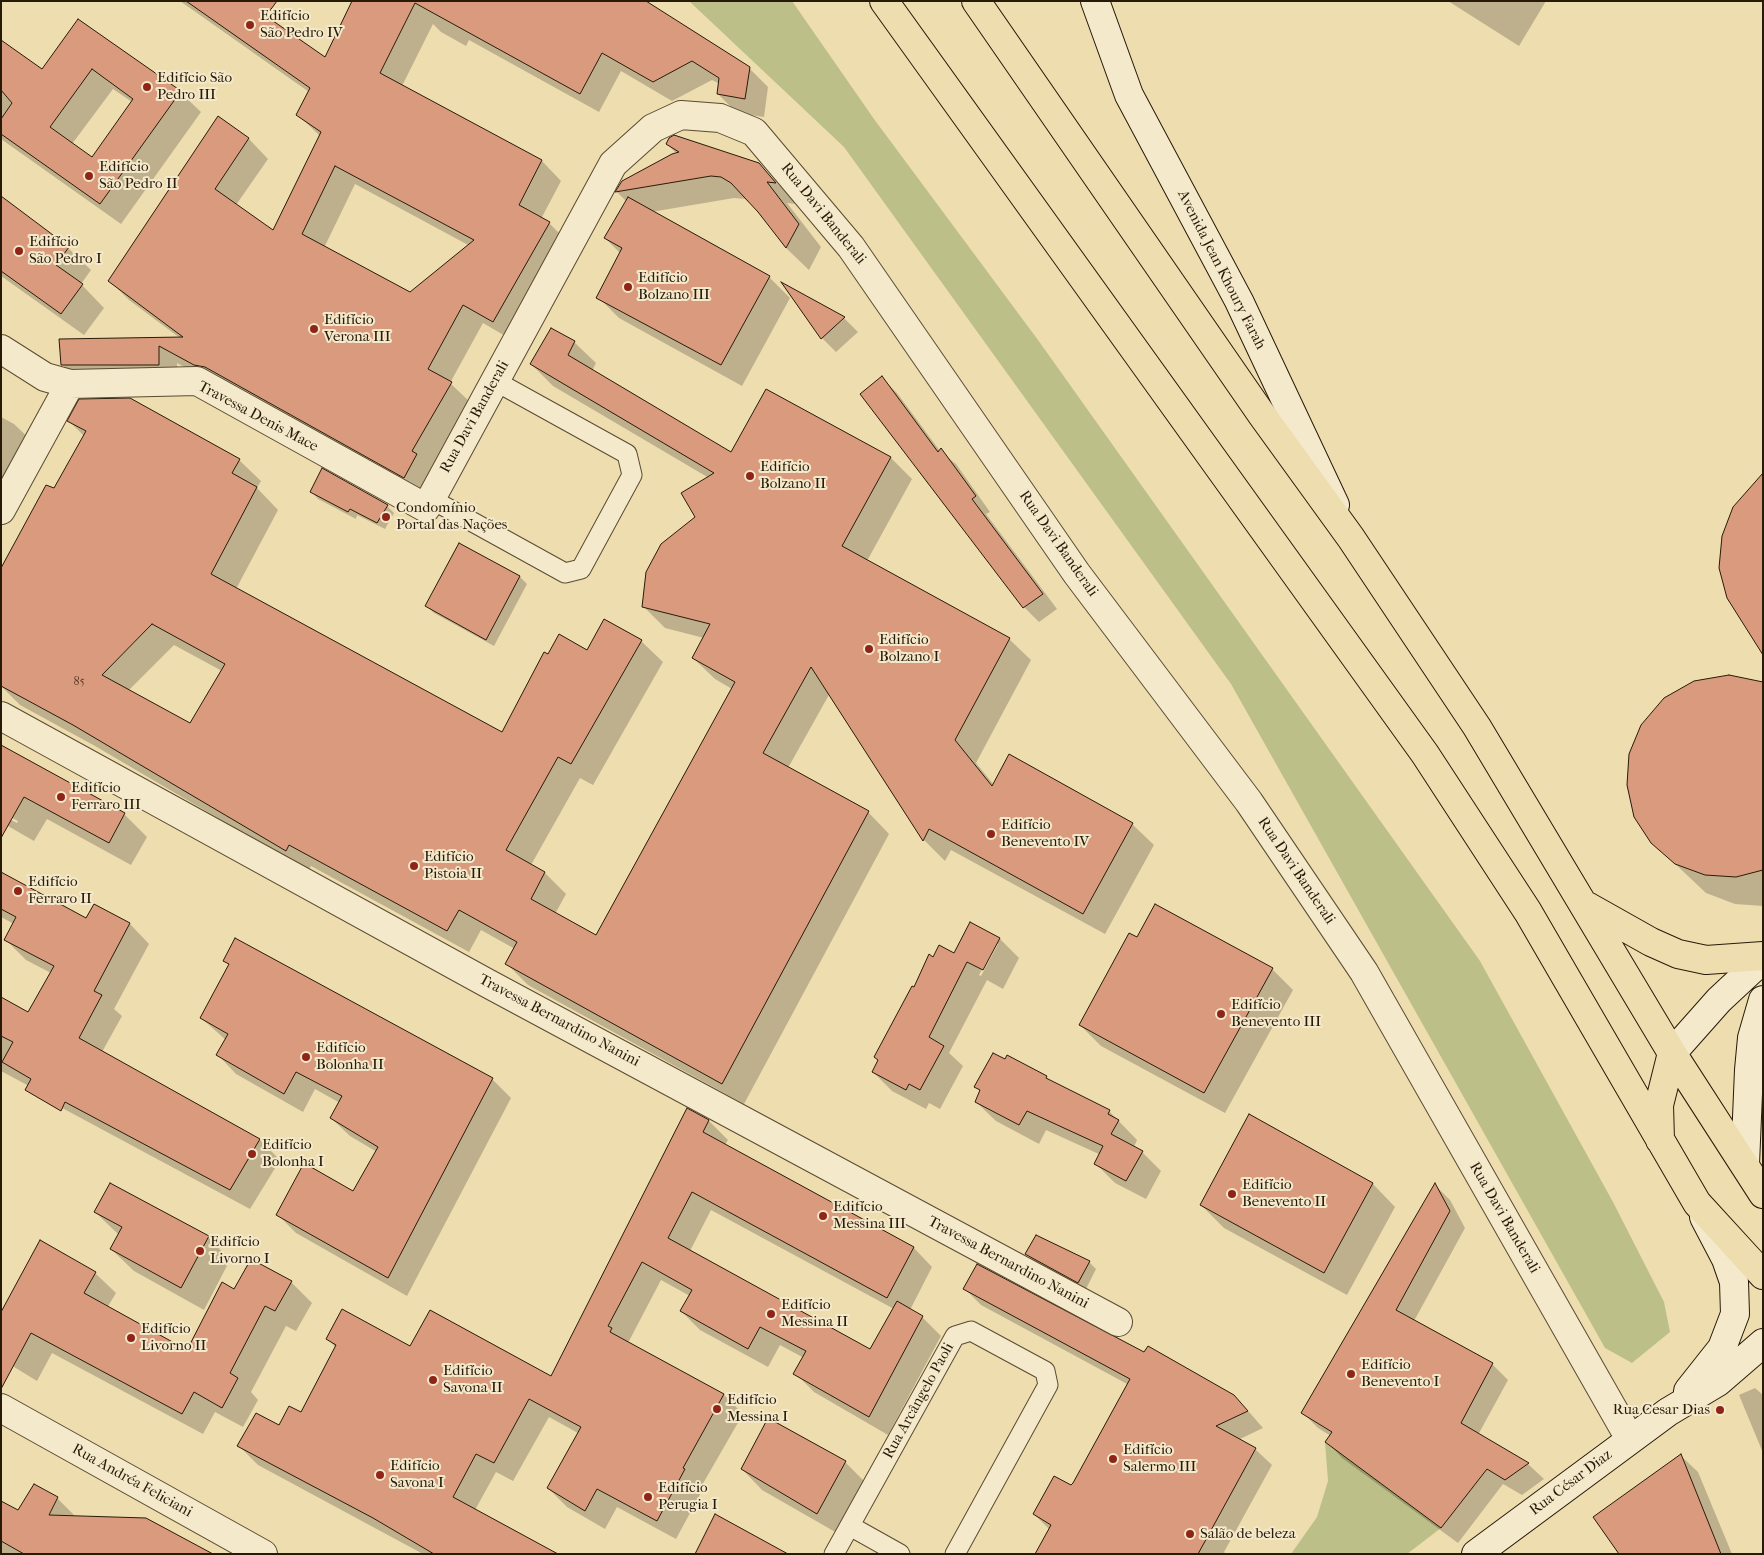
<!DOCTYPE html>
<html>
<head>
<meta charset="utf-8">
<style>
  body { margin:0 }
  #map { position:relative; width:1764px; height:1555px; overflow:hidden; background:#eeddaf; font-family:"IM FELL French Canon",serif }
  canvas { display:block }
  .frame { position:absolute; inset:0; border:2px solid #281a09; pointer-events:none }
</style>
</head>
<body>
<div id="map">
<canvas width="1764" height="1555"></canvas>
<div class="frame"></div>
</div>
<script>
const ctx = document.querySelector('canvas').getContext('2d');
ctx.lineJoin = 'round';
function paint(path, color) {
  ctx.fillStyle = color;
  ctx.fill(path, 'evenodd');
}
function toPath(rows) {
  const path = new Path2D();
  for (const r of rows) {
    path.moveTo(r[0], r[1]);
    for (let i = 2; i < r.length; i += 2) path.lineTo(r[i], r[i + 1]);
  }
  return path;
}
function strokePath(path, color, width, dash) {
  ctx.strokeStyle = color;
  ctx.lineWidth = width;
  ctx.lineCap = dash ? 'butt' : 'round';
  ctx.setLineDash(dash || []);
  ctx.stroke(path);
}
function write(font, color, halo, rows, align = 'center') {
  ctx.font = font + ' "IM FELL French Canon",serif';
  ctx.lineWidth = 4;
  ctx.setLineDash([]);
  ctx.textBaseline = 'middle';
  ctx.strokeStyle = halo;
  ctx.fillStyle = color;
  for (const [text, x, y, turn = 0] of rows) {
    ctx.save();
    ctx.translate(x, y);
    ctx.rotate((+turn || 0) * Math.PI / 180);
    ctx.textAlign = isNaN(turn) ? turn : align;
    if (halo) ctx.strokeText(text, 0, 0);
    ctx.fillText(text, 0, 0);
    ctx.restore();
  }
}
paint(toPath([
  [689,1,792,1,874,119,1038,340,1480,961,1613,1202,1664,1302,1670,1332,1632,1363,1605,1348,1231,684,844,147],
  [1325,1442,1441,1528,1407,1554,1291,1554,1317,1517,1328,1481]
]), '#bcc088');
paint(toPath([
  [180,1,243,1,325,59,354,1,428,1,749,68,768,87,764,117,737,113,718,94,720,84,712,80,672,101,621,71,599,112,469,40,466,46,441,32,433,24,402,86,542,161,561,181,541,219,549,223,569,243,512,340,483,323,450,383,471,403,423,496,177,363,178,384,82,384,62,364,180,338,129,300,110,281,218,118,249,139,268,159,236,205,274,232,320,136,298,115,309,92],
  [355,184,470,246,410,294,324,248],
  [1448,1,1546,1,1519,46],
  [79,21,180,92,201,112,121,224,1,139,1,61,43,71],
  [113,89,132,102,92,159,72,144],
  [667,144,759,164,797,204,787,203,821,247,809,270,786,248,759,211,745,199,734,198,651,212,769,277,790,298,742,386,619,318,598,297,621,254,605,238,627,202,617,192,623,182,677,154],
  [1,209,68,248,91,270,81,284,104,308,84,335,1,276],
  [785,286,844,318,858,332,836,352,822,338],
  [574,342,596,363,592,371,732,454,766,390,891,458,912,479,867,561,1009,639,1031,660,976,763,994,785,1132,824,1154,845,1105,934,951,850,945,861,924,840,830,693,788,768,868,812,889,834,744,1104,528,985,507,964,515,949,481,930,469,952,311,866,308,871,95,746,20,705,1,686,1,679,54,490,84,436,69,421,239,460,261,481,257,488,278,510,236,589,502,734,549,656,587,651,641,641,663,662,593,785,580,778,531,865,545,873,566,894,555,914,596,937,732,689,715,679,693,658,704,638,665,628,643,606,697,517,709,478,553,386,531,364],
  [174,645,222,671,191,725,128,691],
  [882,378,897,393,940,451,956,464,990,512,986,514,1057,609,1039,622,1024,607,862,394],
  [1,417,14,424,36,445,1,508],
  [311,491,387,506,394,513,385,529,357,515,356,519,318,499],
  [459,545,520,577,527,584,494,646,434,613,427,606],
  [1763,683,1763,906,1735,904,1706,893,1652,842],
  [1,747,124,814,147,837,131,865,47,819,34,841,1,822,1,815,17,823,18,821,1,812],
  [1,873,87,920,95,905,130,924,149,944,114,1009,122,1016,102,1052,260,1140,280,1160,250,1209,51,1102,40,1092,1,1071,1,999,28,1014,51,973,26,960,6,940,14,924,1,917],
  [1000,939,1019,958,1003,989,987,980,949,1053,963,1066,940,1109,929,1103,926,1109,892,1091,873,1072,915,988,934,958,954,955],
  [996,944,998,944,981,976,979,975],
  [1137,939,1272,969,1293,990,1225,1113,1101,1046,1080,1025],
  [225,961,492,1079,511,1098,407,1296,296,1233,277,1214,354,1193,377,1152,350,1136,331,1118,340,1103,315,1089,303,1112,236,1074,218,1055,226,1040,201,1018,230,966],
  [1046,1077,1051,1082,1109,1111,1137,1140,1134,1147,1142,1152,1161,1171,1146,1199,1115,1183,1096,1164,1101,1155,1046,1130,1039,1144,996,1121,976,1102,981,1092,976,1087],
  [687,1110,709,1121,728,1140,725,1145,914,1248,932,1267,910,1310,922,1317,941,1336,888,1435,814,1392,795,1373,804,1358,780,1345,768,1367,700,1330,681,1311,690,1296,661,1280,628,1343,724,1395,743,1414,701,1487,703,1489,676,1539,617,1507,605,1529,567,1507,548,1488,578,1433,549,1417,513,1481,496,1472,475,1510,555,1554,423,1554,258,1465,239,1446,301,1414,336,1348,327,1338,410,1347,551,1377],
  [711,1210,894,1309,870,1350,690,1251],
  [1249,1116,1373,1184,1395,1207,1347,1295,1224,1228,1201,1205],
  [1435,1185,1450,1200,1465,1228,1414,1321,1492,1364,1508,1380,1478,1435,1528,1464,1544,1479,1522,1495,1503,1484,1458,1543,1342,1458,1327,1442,1331,1436,1318,1428,1302,1412],
  [95,1212,208,1237,230,1260,204,1310,134,1271,111,1249,119,1235],
  [1027,1254,1089,1262,1096,1269,1086,1289,1034,1261],
  [95,1273,116,1293,107,1308,187,1351,234,1290,291,1282,312,1303,296,1331,286,1326,251,1392,258,1400,243,1427,215,1412,203,1434,52,1353,37,1381,1,1359],
  [965,1289,1145,1354,1233,1396,1250,1413,1263,1428,1238,1440,1255,1449,1272,1465,1224,1552,1226,1554,1036,1554,1050,1530,1034,1514,1074,1484,1129,1385,981,1305],
  [1755,1388,1763,1395,1763,1453,1739,1395],
  [1681,1456,1698,1472,1732,1554,1620,1554],
  [845,1462,865,1482,837,1533,762,1490,742,1469],
  [57,1498,76,1517,209,1554,1,1554,1,1503,18,1512]
]), '#0003');
const building = toPath([
  [186,1,277,1,266,16,325,57,352,1,646,1,750,67,745,99,717,94,719,78,692,61,653,82,602,53,580,94,415,3,380,73,542,160,519,205,550,222,493,322,463,305,428,369,452,382,412,451,417,454,404,478,205,367,194,365,159,346,159,365,61,365,59,339,183,337,108,281,218,116,249,138,215,189,273,230,321,132,296,115,310,88,186,1],
  [335,166,474,240,410,292,302,234,335,166],
  [78,19,181,91,100,204,1,134,1,119,12,103,1,90,1,40,42,69,78,19],
  [92,69,133,99,92,157,50,127,92,69],
  [674,135,759,163,776,183,767,182,799,224,786,248,758,212,731,183,721,177,711,176,615,192,622,181,672,154,679,152,666,144,669,138,674,135],
  [1,196,69,247,56,265,83,284,61,314,1,271,1,196],
  [628,197,770,276,721,365,596,298,622,248,604,238,628,197],
  [781,282,845,317,821,339,781,282],
  [551,328,575,341,568,355,731,452,766,389,891,457,842,546,1010,638,955,740,992,786,1009,754,1133,823,1083,914,929,829,923,841,811,667,763,753,869,811,722,1084,505,964,517,942,459,910,447,931,289,845,286,851,73,725,1,686,1,568,46,485,54,488,86,431,67,421,79,399,130,398,240,459,232,473,257,487,211,574,502,732,544,652,548,654,559,634,587,650,604,619,642,640,571,764,558,757,506,850,545,872,531,899,596,935,735,682,692,658,710,624,642,607,646,572,661,544,695,517,681,493,714,473,530,364,551,328],
  [152,624,225,664,190,723,102,675,152,624],
  [882,376,938,452,941,448,976,496,972,499,1043,594,1023,608,860,394,882,376],
  [322,468,388,505,377,523,350,509,348,512,310,492,322,468],
  [1763,473,1763,655,1727,598,1719,568,1722,536,1733,507,1763,473],
  [459,543,520,576,486,640,425,606,459,543],
  [1729,675,1763,682,1763,870,1736,877,1705,875,1675,864,1651,843,1634,817,1627,785,1629,754,1641,725,1664,698,1694,681,1729,675],
  [1,745,125,813,109,843,24,797,1,838,1,745],
  [1,872,86,918,94,904,130,923,94,991,102,995,79,1038,260,1139,230,1190,65,1102,61,1111,25,1090,31,1079,2,1062,13,1042,1,1036,1,997,28,1012,54,966,4,940,16,917,1,909,1,872],
  [1155,904,1273,968,1204,1093,1079,1025,1129,933,1137,937,1155,904],
  [970,922,1000,938,983,970,967,962,929,1037,944,1046,920,1090,909,1084,906,1090,872,1072,878,1060,874,1057,912,986,914,987,929,954,933,957,939,945,954,953,970,922],
  [235,938,493,1078,388,1278,276,1215,304,1163,353,1191,378,1147,330,1118,342,1096,296,1072,284,1094,216,1055,228,1034,200,1018,229,964,223,961,235,938],
  [993,1053,1005,1059,1007,1055,1047,1076,1046,1078,1110,1110,1108,1114,1119,1120,1111,1134,1143,1151,1126,1181,1094,1164,1103,1146,1027,1111,1019,1125,975,1102,980,1090,974,1087,993,1053],
  [687,1108,709,1120,703,1132,914,1247,887,1298,692,1192,668,1238,870,1349,897,1301,923,1316,869,1417,793,1374,806,1351,760,1327,748,1349,680,1311,692,1290,642,1262,608,1326,612,1328,610,1332,724,1394,683,1468,685,1469,657,1521,597,1489,585,1511,547,1488,581,1427,529,1399,494,1463,476,1454,453,1497,558,1554,434,1554,373,1518,237,1446,256,1413,279,1425,289,1406,301,1412,336,1345,326,1339,342,1309,410,1346,430,1310,551,1376,687,1108],
  [1249,1114,1373,1183,1324,1273,1200,1205,1249,1114],
  [110,1183,209,1236,181,1288,110,1249,122,1227,94,1212,110,1183],
  [1435,1183,1450,1211,1396,1310,1493,1363,1461,1423,1529,1463,1505,1480,1487,1469,1441,1528,1325,1442,1332,1432,1301,1413,1435,1183],
  [1036,1235,1090,1261,1078,1283,1025,1254,1036,1235],
  [40,1240,96,1272,84,1293,187,1350,222,1282,234,1289,251,1259,292,1281,275,1311,265,1306,230,1373,238,1378,222,1408,194,1392,182,1414,31,1333,1,1389,1,1312,40,1240],
  [977,1264,1144,1352,1148,1346,1234,1395,1248,1411,1216,1426,1256,1448,1198,1554,1035,1554,1051,1525,1033,1514,1054,1476,1071,1485,1073,1483,1130,1379,963,1289,977,1264],
  [768,1418,846,1461,817,1514,741,1469,768,1418],
  [1681,1454,1721,1554,1619,1554,1593,1517,1681,1454],
  [34,1484,58,1497,49,1515,146,1518,213,1554,24,1554,1,1541,1,1501,18,1510,34,1484],
  [715,1514,788,1554,695,1554,715,1514]
]);
paint(building, '#da9a7e');
strokePath(building, '#281a09', 1);
const lane = toPath([
  [431,499,565,573,581,569,632,475,627,454,495,381],
  [850,1526,900,1554],
  [834,1554,955,1336,971,1331,1045,1371,1048,1385,955,1554]
]);
const street = toPath([
  [1,349,45,377,70,384,197,381,426,508,613,164,653,128,681,115,720,118,754,132,851,247,1077,574,1249,802,1364,972,1630,1439],
  [1,510,70,384],
  [1,716,487,983,1118,1322],
  [1,1408,263,1554]
]);
const secondary = toPath([
  [1095,1,1129,95,1239,301,1335,505],
  [1672,1053,1719,1000,1763,959],
  [1745,1164,1749,1070,1752,1038,1763,1000],
  [1688,1391,1722,1348,1735,1314,1734,1282,1726,1259,1704,1217],
  [1476,1554,1668,1412,1718,1382,1763,1343]
]);
const primary = toPath([
  [884,1,1425,754,1528,912,1697,1203,1763,1275],
  [976,1,1262,415,1351,538,1477,727,1672,1053,1763,1194],
  [1587,906,1651,942,1678,954,1706,960,1763,956],
  [1660,1140,1659,1105,1672,1053]
]);
strokePath(lane, '#5a4b32', 21);
strokePath(street, '#5a4b32', 30);
strokePath(secondary, '#281a09', 30);
strokePath(primary, '#281a09', 30);
strokePath(lane, '#f4e9cb', 19);
strokePath(street, '#f4e9cb', 28);
strokePath(secondary, '#f4e9cb', 28);
strokePath(primary, '#eeddaf', 28);
for (const [x, y, r, color] of [
  [250,25,5,"#8f2418"],
  [147,87,5,"#8f2418"],
  [89,176,5,"#8f2418"],
  [19,251,5,"#8f2418"],
  [628,287,5,"#8f2418"],
  [314,329,5,"#8f2418"],
  [750,476,5,"#8f2418"],
  [386,517,5,"#8f2418"],
  [869,649,5,"#8f2418"],
  [61,797,5,"#8f2418"],
  [991,834,5,"#8f2418"],
  [414,866,5,"#8f2418"],
  [18,891,5,"#8f2418"],
  [1221,1014,5,"#8f2418"],
  [306,1057,5,"#8f2418"],
  [252,1154,5,"#8f2418"],
  [1232,1194,5,"#8f2418"],
  [823,1216,5,"#8f2418"],
  [200,1251,5,"#8f2418"],
  [771,1314,5,"#8f2418"],
  [131,1338,5,"#8f2418"],
  [1351,1374,5,"#8f2418"],
  [433,1380,5,"#8f2418"],
  [717,1409,5,"#8f2418"],
  [1720,1410,5,"#8f2418"],
  [1113,1459,5,"#8f2418"],
  [380,1475,5,"#8f2418"],
  [648,1497,5,"#8f2418"],
  [1190,1534,5,"#8f2418"]
]) {
  const dot = new Path2D();
  dot.arc(x, y, r, 0, 2 * Math.PI);
  ctx.fillStyle = color;
  ctx.fill(dot);
  strokePath(dot, '#f4e9cb', 2);
}
write('12px', '#543a26', null, [
  ["85",79,682]
]);
write('15px', '#281a09', '#f4e9cb', [
  ["Edifício",260,16],
  ["São Pedro IV",260,33],
  ["Edifício São",157,78],
  ["Pedro III",157,95],
  ["Edifício",99,167],
  ["São Pedro II",99,184],
  ["Edifício",29,242],
  ["São Pedro I",29,259],
  ["Edifício",638,278],
  ["Bolzano III",638,295],
  ["Edifício",324,320],
  ["Verona III",324,337],
  ["Edifício",760,467],
  ["Bolzano II",760,484],
  ["Condomínio",396,508],
  ["Portal das Nações",396,525],
  ["Edifício",879,640],
  ["Bolzano I",879,657],
  ["Edifício",71,788],
  ["Ferraro III",71,805],
  ["Edifício",1001,825],
  ["Benevento IV",1001,842],
  ["Edifício",424,857],
  ["Pistoia II",424,874],
  ["Edifício",28,882],
  ["Ferraro II",28,899],
  ["Edifício",1231,1005],
  ["Benevento III",1231,1022],
  ["Edifício",316,1048],
  ["Bolonha II",316,1065],
  ["Edifício",262,1145],
  ["Bolonha I",262,1162],
  ["Edifício",1242,1185],
  ["Benevento II",1242,1202],
  ["Edifício",833,1207],
  ["Messina III",833,1224],
  ["Edifício",210,1242],
  ["Livorno I",210,1259],
  ["Edifício",781,1305],
  ["Messina II",781,1322],
  ["Edifício",141,1329],
  ["Livorno II",141,1346],
  ["Edifício",1361,1365],
  ["Benevento I",1361,1382],
  ["Edifício",443,1371],
  ["Savona II",443,1388],
  ["Edifício",727,1400],
  ["Messina I",727,1417],
  ["Rua Cesar Dias",1710,1410,"right"],
  ["Edifício",1123,1450],
  ["Salermo III",1123,1467],
  ["Edifício",390,1466],
  ["Savona I",390,1483],
  ["Edifício",658,1488],
  ["Perugia I",658,1505],
  ["Salão de beleza",1200,1534]
], 'left');
write('15px', '#281a09', '#f4e9cb', [
  ["Rua Davi Banderali",823,214,51],
  ["Avenida Jean Khoury Farah",1221,270,63],
  ["Travessa Denis Mace",258,417,28],
  ["Rua Davi Banderali",475,417,-61],
  ["Rua Davi Banderali",1058,544,55],
  ["Rua Davi Banderali",1296,871,56],
  ["Travessa Bernardino Nanini",559,1021,28],
  ["Rua Davi Banderali",1504,1218,60],
  ["Travessa Bernardino Nanini",1008,1263,28],
  ["Rua Arcângelo Paoli",919,1401,-61],
  ["Rua Andréa Feliciani",132,1481,29],
  ["Rua César Diaz",1571,1483,-37]
]);
</script>
</body>
</html>
